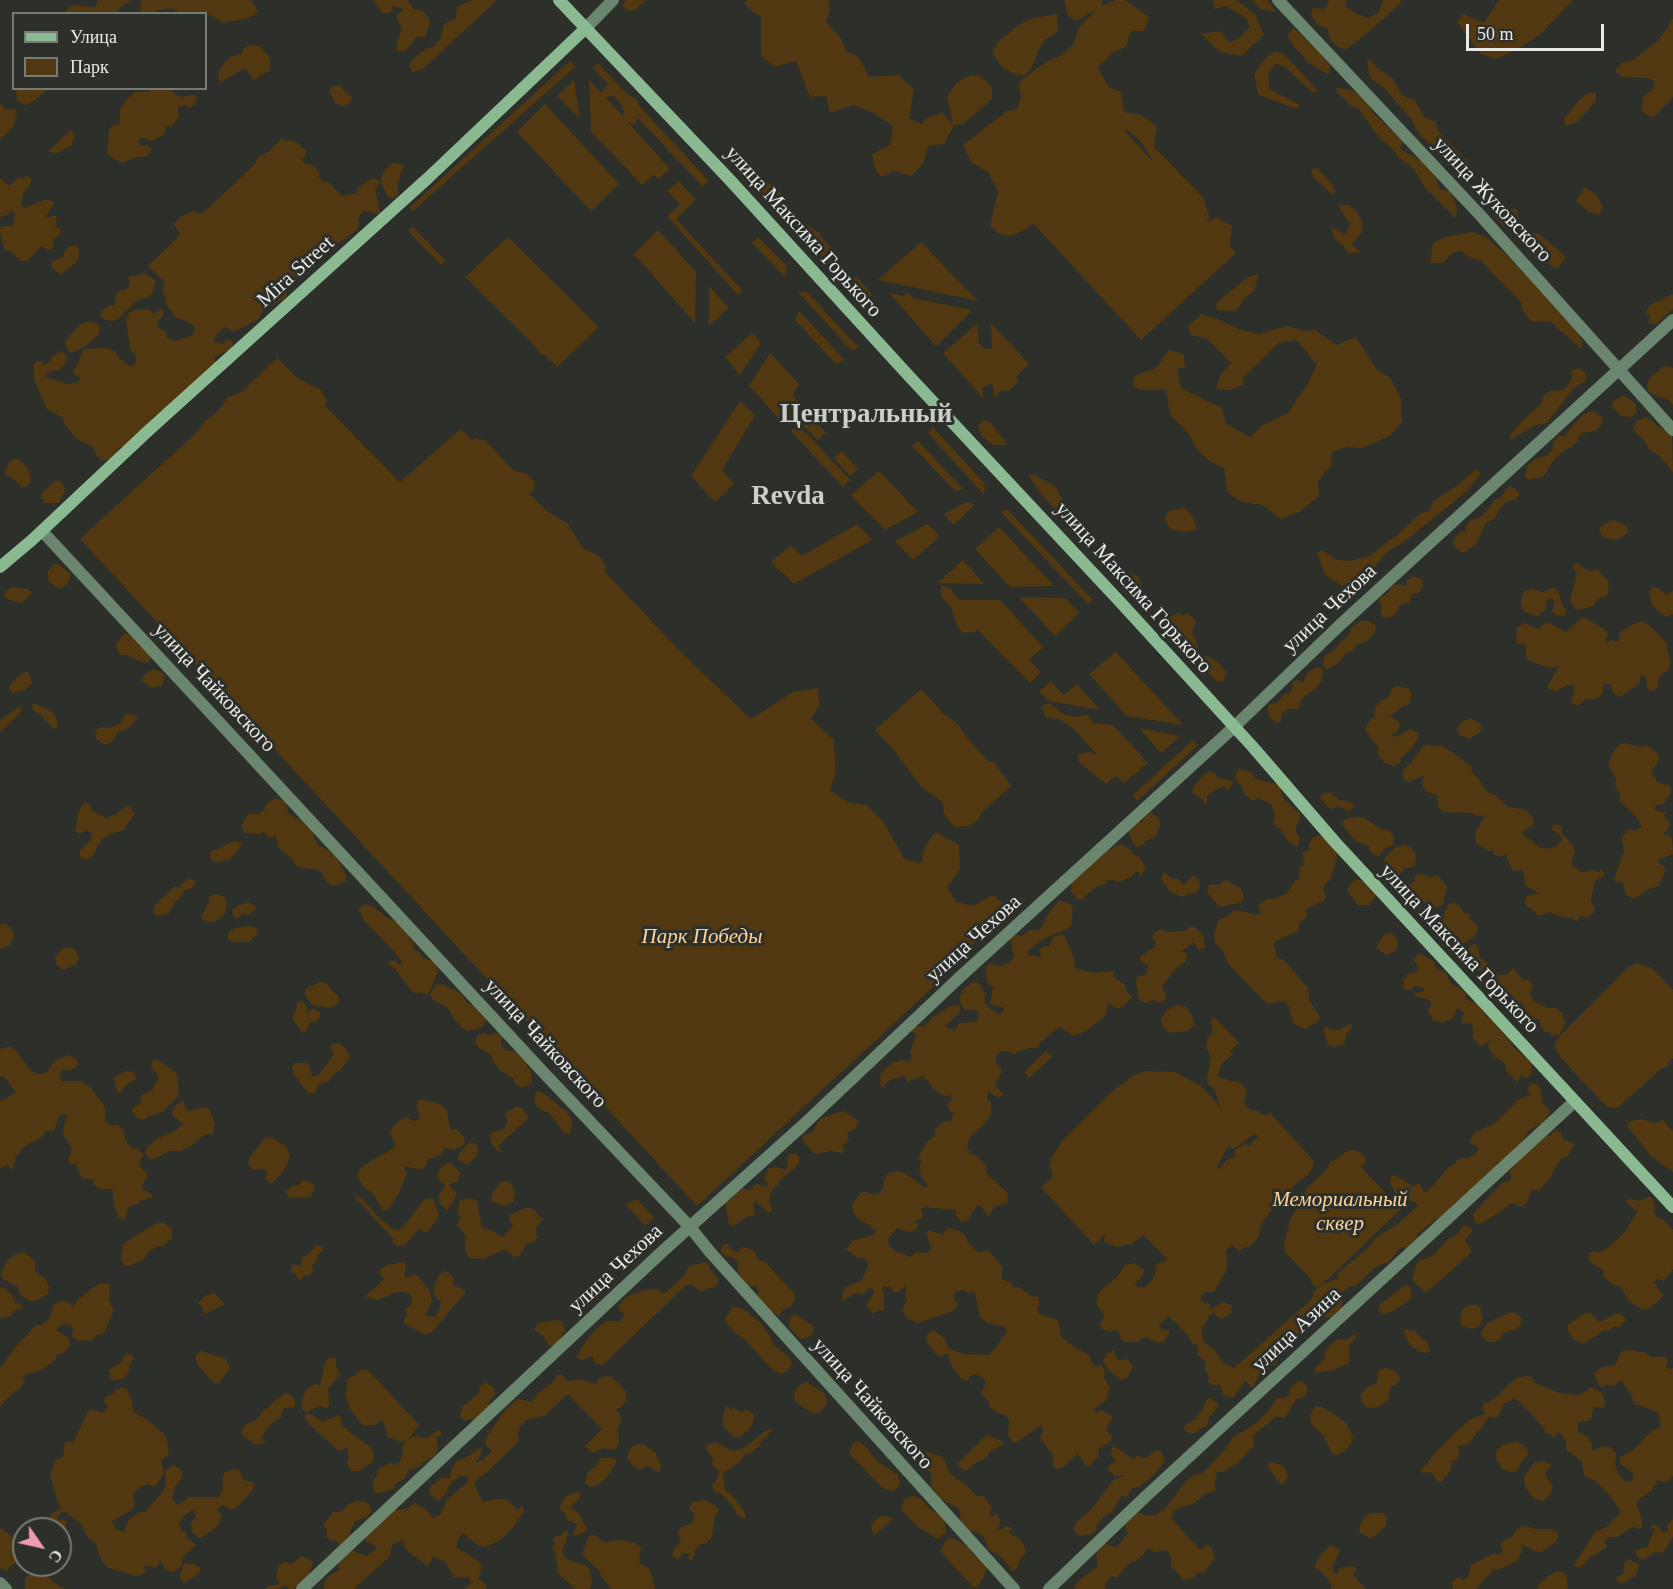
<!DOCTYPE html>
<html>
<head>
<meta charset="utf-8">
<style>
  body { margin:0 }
  #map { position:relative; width:1673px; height:1589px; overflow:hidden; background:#2d2f2b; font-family:"Times New Roman",serif }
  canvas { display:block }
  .legend { position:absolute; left:12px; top:12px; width:195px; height:78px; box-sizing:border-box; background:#2d2f2b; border:2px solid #787a76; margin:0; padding:8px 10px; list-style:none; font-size:18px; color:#e9eae7 }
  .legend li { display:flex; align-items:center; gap:12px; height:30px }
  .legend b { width:30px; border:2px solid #787a76 }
  .north { position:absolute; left:12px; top:1517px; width:60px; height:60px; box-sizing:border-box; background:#2d2f2b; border:2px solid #787a76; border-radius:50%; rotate:124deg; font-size:16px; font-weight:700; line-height:24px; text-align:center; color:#e9eae7 }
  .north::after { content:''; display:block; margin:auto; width:21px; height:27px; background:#f19ab3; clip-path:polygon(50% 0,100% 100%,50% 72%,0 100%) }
  .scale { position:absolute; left:1466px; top:24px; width:138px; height:27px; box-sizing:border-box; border:3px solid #e9eae7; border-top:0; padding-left:8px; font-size:18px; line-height:21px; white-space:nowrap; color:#e9eae7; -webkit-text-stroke:4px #2d2f2b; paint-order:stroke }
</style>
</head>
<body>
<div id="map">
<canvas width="1673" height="1589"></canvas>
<ul class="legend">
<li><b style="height:8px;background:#8bb992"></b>Улица</li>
<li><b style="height:16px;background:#513810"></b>Парк</li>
</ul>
<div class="north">С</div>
<div class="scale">50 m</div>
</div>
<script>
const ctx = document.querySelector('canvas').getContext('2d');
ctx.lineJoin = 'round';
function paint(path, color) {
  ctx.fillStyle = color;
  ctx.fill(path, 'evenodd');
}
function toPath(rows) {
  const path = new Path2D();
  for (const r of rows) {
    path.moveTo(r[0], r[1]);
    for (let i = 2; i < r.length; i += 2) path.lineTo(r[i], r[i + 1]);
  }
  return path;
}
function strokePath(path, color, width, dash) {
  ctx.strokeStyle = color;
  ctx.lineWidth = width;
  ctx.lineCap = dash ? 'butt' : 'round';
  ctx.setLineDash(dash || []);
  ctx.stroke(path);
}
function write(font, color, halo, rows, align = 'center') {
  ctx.font = font + ' "Times New Roman",serif';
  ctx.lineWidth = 6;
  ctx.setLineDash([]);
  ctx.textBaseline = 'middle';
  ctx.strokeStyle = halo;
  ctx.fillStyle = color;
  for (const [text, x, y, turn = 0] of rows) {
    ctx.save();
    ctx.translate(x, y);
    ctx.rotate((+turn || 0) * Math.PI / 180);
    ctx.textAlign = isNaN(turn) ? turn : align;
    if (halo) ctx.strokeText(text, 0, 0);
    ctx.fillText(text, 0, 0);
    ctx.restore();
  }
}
paint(toPath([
  [98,0,131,0,120,8,116,13,64,13,72,5,95,7],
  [141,0,251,0,258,11,255,15,245,19,223,23,207,13,178,13,176,10,171,8,146,13,140,11],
  [373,0,407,0,414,9,423,11,428,16,430,23,425,37,417,37,404,52,396,50,397,42,402,29,397,18,398,14,404,9,392,6,393,11,389,13,382,13],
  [472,0,497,0,423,69,413,72,409,66,413,59,426,49,434,46,440,39,444,24,456,18,457,7],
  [625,0,646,0,635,10,628,11,623,6],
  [747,0,828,0,830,10,826,22,840,37,847,52,858,56,869,77,898,75,914,89,909,118,921,124,929,117,942,113,953,124,947,97,956,83,970,75,980,76,992,87,992,99,963,124,954,125,944,144,928,146,923,164,911,176,894,171,881,177,875,168,872,154,890,145,893,126,874,113,853,105,830,113,826,96,810,97,796,61,774,67,761,55,761,16,753,12,744,3],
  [1064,0,1103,0,1101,6,1116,0,1125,0,1149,17,1144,31,1131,31,1126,47,1113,52,1098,68,1108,86,1121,92,1124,112,1142,115,1157,127,1154,147,1203,197,1210,219,1206,219,1209,222,1217,217,1232,226,1230,246,1236,253,1141,340,1033,223,1029,228,1010,236,999,234,990,226,998,192,988,172,971,162,963,145,1007,111,1017,109,1021,97,1019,82,1046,62,1060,56,1073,45,1079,27,1097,9,1076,21,1068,15],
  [1124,130,1128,130,1142,143,1154,163],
  [1213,0,1236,0,1255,14,1264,35,1241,56,1220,52,1201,34,1221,31,1228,42,1237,40,1250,27,1246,18,1226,6,1214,9],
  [1253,0,1267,0,1277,12,1260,9],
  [1329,0,1347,0,1345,6,1357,14,1369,18,1378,13,1383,0,1400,0,1402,2,1364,36,1346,49,1338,47,1331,41,1327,28,1317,25,1311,14,1313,8,1325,9],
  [1499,0,1573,0,1543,32,1517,50,1495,59,1480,53,1457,22,1463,14,1484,23],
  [1057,14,1058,32,1046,39,1037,52,1035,62,1026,75,1015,75,1002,67,992,53,997,43,1017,26,1033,18],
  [1673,18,1673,97,1653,118,1642,112,1643,96,1652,90,1655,82,1648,78,1621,77,1615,70,1623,62,1632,61,1656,42,1667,29],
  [1294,28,1321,54,1330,66,1329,74,1321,71,1309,63,1294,47,1287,35],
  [250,45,259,46,270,58,270,70,259,76,256,80,252,78,245,68,221,82,218,79,219,71,225,62,232,56,241,54,244,48],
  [1275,51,1284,54,1318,91,1313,93,1284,66,1275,64,1268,74,1269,89,1300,105,1297,109,1259,95,1254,75,1262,62],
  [1371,60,1377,68,1393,79,1402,95,1415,100,1424,117,1436,122,1438,131,1468,162,1469,174,1458,172,1448,159,1438,152,1420,135,1411,119,1386,90,1370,77,1367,62],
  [570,61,575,67,413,211,409,208],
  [598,63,628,95,636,98,640,107,709,181,702,186,638,118,634,125,627,121,670,169,659,179,654,175,642,185,591,132,589,79,601,93,608,84,593,68],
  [613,95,623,106,624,117,606,98],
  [574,80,580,118,557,96],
  [339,85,352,97,351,102,344,106,336,104,329,90,333,86],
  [151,88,169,89,180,97,194,95,197,98,196,102,190,108,184,105,178,107,179,117,171,127,167,126,163,135,152,141,140,137,139,141,140,145,149,146,151,148,150,153,145,157,136,157,123,163,107,155,109,130,112,126,120,124,120,109,128,98,135,92,148,92],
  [1336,88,1352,90,1363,98,1375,115,1403,141,1400,149,1422,161,1436,177,1440,190,1450,190,1457,207,1456,218,1424,186,1413,168,1399,158,1389,145,1380,139,1359,109,1350,105,1338,93],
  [16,89,48,89,30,104,25,105,17,100],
  [1588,93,1596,93,1596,101,1576,123,1565,126,1564,119,1580,99],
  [0,102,5,110,16,109,17,113,13,127,0,139],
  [545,104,619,184,591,211,517,132],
  [71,130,75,136,71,147,67,147,58,153,47,152],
  [282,138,285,141,290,140,297,143,306,150,305,157,302,159,305,164,312,165,320,173,318,177,323,182,328,182,342,196,357,193,358,187,372,178,380,181,375,191,380,209,380,214,362,211,358,219,359,225,357,230,339,243,324,242,319,246,317,259,314,264,302,273,287,287,287,294,284,300,279,301,262,312,258,320,233,332,225,327,216,335,214,342,224,344,226,339,232,341,233,346,230,350,215,356,215,360,220,368,161,414,154,415,140,439,132,435,133,446,127,451,119,447,115,455,107,460,101,460,96,455,93,447,75,438,64,423,63,418,47,409,34,379,34,363,39,361,46,365,53,356,60,351,64,353,67,358,65,364,60,370,47,372,46,377,67,384,80,382,80,378,73,373,84,349,106,348,115,352,118,357,129,366,134,366,136,362,136,356,130,348,126,320,129,312,139,309,150,310,154,314,158,310,163,309,163,315,156,325,158,328,166,331,167,337,175,341,191,336,195,331,193,325,184,320,176,318,165,303,166,297,162,292,165,283,148,266,180,235,174,224,182,216,193,211,202,214,255,164,259,156,268,152],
  [392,163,404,165,398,182,398,196,393,199,387,196,382,185,381,177,384,171],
  [1316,167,1330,182,1336,192,1333,195,1315,179,1311,171],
  [26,176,30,177,32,180,30,185,23,193,21,205,24,208,44,200,50,200,54,203,46,216,48,218,53,215,57,217,55,227,60,228,61,232,53,241,53,248,49,250,41,246,28,261,21,261,9,250,5,251,0,232,1,226,13,226,15,215,13,211,7,215,0,217,0,178,9,186,19,177,22,179],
  [760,180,778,187,785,202,782,210,767,204,755,187],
  [679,181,696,200,676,219,743,291,738,295,667,216,680,204,667,191],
  [1584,187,1596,194,1603,207,1599,215,1588,211,1576,201],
  [1500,203,1504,208,1517,209,1519,218,1516,231,1504,227,1494,216,1493,206],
  [1338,205,1349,205,1356,211,1363,223,1361,233,1352,244,1361,253,1348,253,1343,245,1335,239,1331,227,1345,234,1350,225],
  [797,218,819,233,842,263,834,269,813,249,794,227,790,219],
  [413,227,446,261,441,265,408,231],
  [658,230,696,272,695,323,634,254],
  [1472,232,1486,237,1509,257,1575,325,1582,342,1582,350,1551,322,1530,321,1522,309,1521,302,1480,260,1470,258,1461,251,1453,253,1442,263,1430,263,1433,243,1446,237],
  [1538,233,1566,257,1557,269,1534,256,1526,247,1526,235],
  [508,237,599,327,557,367,545,355,541,354,533,344,465,277],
  [758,237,787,266,785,277,752,243],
  [921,242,978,301,878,280],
  [69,246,76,246,79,249,78,260,63,273,59,273,52,268,51,263,60,257,64,257,64,252],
  [144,273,156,280,152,294,148,298,139,299,118,319,112,321,105,320,100,316,102,311,109,305,114,305,116,299,115,296,120,290,126,290,129,286,129,276,136,276],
  [1259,273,1254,291,1245,298,1236,311,1216,310,1217,303,1229,292,1246,279],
  [845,277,857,277,872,294,864,305,846,290],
  [709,286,729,308,709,326],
  [798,292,807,292,858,347,852,351],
  [909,292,912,298,972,310,936,346,889,293,902,296],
  [1673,294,1673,309,1656,324,1648,324,1650,316,1645,313,1650,305],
  [799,311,844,359,837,365,795,320],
  [1202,314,1217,319,1241,330,1259,334,1287,326,1305,331,1315,330,1336,345,1356,337,1377,370,1391,379,1401,399,1402,422,1390,436,1362,448,1347,447,1332,452,1331,466,1318,481,1319,496,1299,512,1280,519,1263,505,1241,502,1227,492,1224,468,1209,461,1197,449,1189,434,1170,414,1166,390,1141,390,1133,386,1134,376,1156,368,1169,350,1184,354,1185,368,1177,368,1181,388,1222,408,1226,424,1250,437,1263,425,1288,413,1307,385,1317,365,1297,340,1279,343,1244,377,1243,385,1230,390,1216,389,1221,374,1231,363,1207,339,1191,335,1188,326],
  [86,322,94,322,99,325,100,330,98,335,86,346,71,353,67,349,65,341,78,326],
  [991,323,1029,364,1016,377,1018,382,1009,391,1002,390,994,398,993,385,991,384,982,388,983,398,943,353,977,324,979,344,985,349,992,349],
  [752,333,761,343,740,375,725,357],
  [770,353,799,384,793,395,803,406,784,424,749,386],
  [277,358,297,378,320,389,327,401,324,405,400,482,461,429,473,441,473,438,485,440,513,470,527,474,535,482,533,491,529,493,547,511,567,523,583,548,599,556,606,566,605,572,684,655,751,719,793,692,817,688,820,704,811,719,834,740,836,772,830,791,850,803,867,805,883,821,905,860,921,863,926,844,936,832,959,845,960,870,947,887,956,902,973,906,993,895,1006,906,997,924,969,947,972,951,697,1206,80,539,197,432,203,423,220,409,227,398,241,392],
  [1668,366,1673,368,1673,405,1667,399,1651,394,1648,391,1647,384,1651,377,1663,367],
  [1580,368,1585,373,1587,380,1573,389,1547,423,1536,425,1518,435,1511,441,1510,435,1524,419,1541,404,1543,396,1550,391,1563,390,1572,381,1571,370],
  [1624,395,1636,404,1636,413,1632,417,1621,416,1612,406,1613,401],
  [740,401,755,415,722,470,734,484,715,502,691,476],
  [1589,412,1595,412,1603,418,1600,427,1595,431,1583,433,1578,437,1578,441,1571,447,1566,449,1553,461,1543,477,1528,480,1524,477,1528,465,1534,459,1546,456,1552,451,1554,441,1559,435,1564,436,1582,415],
  [809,415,826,433,818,440,801,423],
  [1646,417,1655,423,1657,426,1672,433,1673,472,1659,456,1649,449,1643,438,1638,435,1633,427,1636,421],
  [983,420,991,423,1008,445,993,445,981,435,978,426],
  [799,425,850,480,843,487,791,431],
  [933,427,985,484,984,495,928,433],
  [918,441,963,489,955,491,912,446],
  [842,451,858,469,850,476,834,458],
  [14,459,19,459,28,469,31,476,30,483,26,487,21,487,15,480,5,474,8,463],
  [1476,469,1481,473,1467,491,1404,542,1388,551,1373,569,1362,587,1342,586,1326,576,1317,553,1322,550,1337,560,1350,561,1369,556,1397,535,1420,514,1430,510,1434,500,1457,486],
  [879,471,918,512,885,530,851,495],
  [1028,475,1035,475,1056,487,1072,518,1063,519,1042,495],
  [55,481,61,482,63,484,65,491,59,503,45,503,41,498,42,493],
  [1511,486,1519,492,1519,496,1515,500,1505,502,1494,519,1486,523,1476,544,1464,553,1460,551,1455,547,1453,542,1456,536,1461,532,1467,532,1465,529,1470,520,1479,518,1488,510,1494,500,1502,497,1505,490],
  [966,502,975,504,954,525,944,514],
  [1185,508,1194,518,1197,530,1184,532,1170,529,1165,519,1168,511],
  [1008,510,1093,600,1088,604,1000,511],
  [1614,520,1627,526,1628,533,1617,540,1603,538,1599,529,1609,521],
  [857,524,872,540,794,584,771,562,791,545,802,556],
  [928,524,940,536,913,560,895,541],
  [999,527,1054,586,1010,587,975,549],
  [963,560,984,584,937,583],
  [1576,563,1589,571,1598,570,1609,582,1608,594,1605,597,1600,598,1593,606,1579,610,1575,609,1570,600,1577,574,1573,566],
  [58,564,71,574,68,583,62,588,55,587,48,580,48,571,52,565],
  [1114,570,1127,572,1139,577,1143,589,1142,599,1139,602,1133,600,1123,591,1123,584,1113,576],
  [1413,576,1423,580,1422,589,1418,593,1412,593,1410,602,1400,605,1397,612,1392,617,1384,618,1380,613,1382,606,1379,604,1380,598,1389,592,1391,587,1396,584,1407,586,1406,581],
  [941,585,951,589,959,600,1000,600,1043,647,1029,660,1041,672,1030,683,977,629,975,632,962,633,957,625,951,607,941,597],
  [12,587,28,589,32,593,22,603,10,600,4,597,6,591],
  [1656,587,1667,595,1673,591,1673,614,1667,617,1662,615,1652,605,1649,593,1652,588],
  [1553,588,1557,589,1560,596,1561,603,1566,610,1565,616,1555,615,1552,611,1555,601,1552,599,1547,599,1545,610,1538,616,1527,613,1522,609,1521,600,1524,591,1533,589,1543,592],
  [1019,597,1065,598,1079,613,1055,636],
  [1178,613,1184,615,1188,613,1196,622,1192,632,1198,646,1197,655,1185,649,1167,631,1164,620],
  [1583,617,1604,629,1608,634,1605,640,1607,643,1611,640,1618,642,1620,633,1631,625,1642,621,1649,625,1668,644,1667,649,1671,661,1668,671,1659,676,1658,688,1653,691,1647,689,1646,677,1641,674,1639,684,1620,697,1612,692,1611,685,1605,683,1603,685,1603,693,1600,696,1596,699,1586,699,1577,706,1571,702,1575,685,1567,685,1557,691,1551,690,1547,687,1549,683,1559,666,1551,668,1529,661,1526,657,1526,643,1518,644,1516,641,1517,628,1524,623,1538,629,1547,622,1566,632],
  [1361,621,1369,621,1375,625,1376,629,1373,635,1367,641,1356,645,1353,651,1345,654,1340,662,1326,670,1323,664,1324,656,1334,651,1340,642,1347,638,1352,627],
  [125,633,132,634,149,653,151,658,149,662,141,662,126,655,120,655,115,645],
  [1116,652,1183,725,1127,716,1089,674],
  [1207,656,1217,661,1226,672,1224,681,1218,682,1199,665,1200,659],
  [1318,667,1323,670,1322,680,1315,689,1302,698,1298,709,1287,709,1286,713,1282,713,1281,721,1278,723,1270,719,1267,709,1269,704,1277,703,1284,694,1288,694,1291,692,1293,682,1297,680,1303,682,1309,671],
  [154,669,163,673,165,678,161,686,151,688,142,681,143,676],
  [24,672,28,672,32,683,25,690,12,693,9,688,13,681],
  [1051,681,1064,695,1077,684,1100,710,1049,701,1039,691],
  [1396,686,1410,689,1412,695,1409,705,1403,706,1390,716,1399,722,1400,726,1397,732,1392,734,1392,736,1396,737,1410,729,1419,733,1417,741,1410,750,1401,758,1400,763,1393,766,1384,762,1378,754,1378,747,1365,730,1370,719,1376,717,1374,714,1376,706,1382,700,1388,698,1392,688],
  [921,689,945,715,958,724,966,737,989,762,994,762,1011,786,981,813,978,820,970,826,954,827,944,814,943,803,938,798,923,789,893,749,875,730],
  [34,703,53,712,58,723,57,728,53,729,41,715,34,711,31,707],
  [1049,703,1065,715,1076,717,1088,715,1093,723,1113,725,1148,763,1124,783,1116,776,1106,784,1079,762,1078,754,1089,752,1097,755,1075,730,1061,720,1046,717,1041,707],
  [20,706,22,711,0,733,0,720],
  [126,713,139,717,129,728,118,732,112,742,104,745,96,738,95,730,103,727,110,728,121,723],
  [1470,718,1481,724,1482,728,1479,733,1469,739,1458,734,1457,729,1462,722],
  [1139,728,1180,736,1161,753],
  [1193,740,1198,745,1137,801,1133,795],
  [1625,743,1640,747,1648,746,1659,755,1659,759,1651,773,1656,778,1656,782,1668,785,1671,788,1671,793,1664,804,1655,805,1655,810,1660,812,1667,811,1664,816,1670,823,1669,828,1664,833,1664,835,1668,835,1672,838,1673,854,1657,861,1666,868,1659,886,1647,890,1634,899,1626,895,1623,882,1616,882,1614,879,1624,851,1622,837,1628,829,1635,831,1642,827,1637,818,1620,801,1620,793,1615,788,1616,779,1608,764,1614,751,1620,744],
  [1427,745,1443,746,1468,764,1472,767,1471,771,1478,778,1486,791,1495,795,1508,807,1526,810,1533,818,1533,825,1522,832,1522,834,1541,848,1548,849,1558,845,1562,839,1559,834,1552,830,1552,827,1554,824,1563,827,1561,832,1574,847,1575,852,1572,860,1572,865,1581,872,1586,872,1591,869,1598,872,1601,869,1605,873,1603,877,1598,879,1594,884,1591,901,1595,910,1590,917,1579,916,1579,920,1576,921,1572,918,1566,918,1549,912,1539,916,1525,904,1526,896,1539,893,1526,886,1523,870,1513,871,1505,854,1500,857,1494,854,1493,850,1489,851,1475,843,1476,831,1485,816,1475,815,1472,813,1444,812,1438,808,1437,795,1427,792,1423,788,1422,780,1425,777,1423,776,1409,782,1403,780,1403,770,1411,763,1422,747],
  [1239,769,1251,772,1256,779,1276,784,1280,787,1284,799,1300,814,1300,820,1296,826,1296,832,1300,838,1298,845,1296,847,1287,840,1281,829,1277,827,1273,822,1275,816,1271,804,1259,798,1256,800,1252,800,1243,793,1242,785,1238,783,1235,780,1236,772],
  [1210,771,1216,774,1217,778,1233,781,1232,785,1228,790,1224,786,1211,792,1207,796,1207,803,1205,805,1203,799,1192,793,1193,788,1202,776],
  [1330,792,1339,800,1354,803,1352,809,1348,811,1338,806,1331,809,1328,807,1320,798,1322,794],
  [276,798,285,801,288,813,311,826,317,845,328,850,338,860,347,877,345,882,332,886,325,880,320,870,297,867,291,858,279,848,276,837,268,837,264,832,260,834,245,833,241,826,248,814,261,814,261,811,265,811,265,806,269,802],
  [84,802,90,804,91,810,106,818,116,814,128,805,135,813,123,831,112,833,104,838,98,845,95,853,87,860,80,857,80,850,92,838,91,832,84,831,79,834,75,831,78,813],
  [1151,812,1159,819,1160,824,1157,833,1155,837,1144,842,1142,846,1136,847,1129,835,1128,829,1133,822,1142,822,1148,813],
  [1359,817,1365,818,1383,830,1389,830,1394,836,1393,845,1384,849,1379,857,1370,852,1369,847,1354,840,1342,824,1345,819],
  [1320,835,1335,842,1337,858,1330,880,1326,883,1323,890,1326,897,1324,901,1306,909,1307,916,1299,924,1299,930,1276,941,1274,944,1277,958,1284,960,1308,988,1309,1000,1320,1017,1319,1021,1305,1029,1293,1023,1289,1006,1284,1001,1268,1004,1248,985,1227,962,1223,951,1215,943,1214,934,1218,920,1225,918,1233,911,1238,910,1256,915,1261,913,1258,906,1266,899,1273,899,1286,894,1295,881,1299,880,1300,866,1305,865,1302,853,1310,849,1308,845,1312,838],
  [234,841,243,843,230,860,215,862,211,860,210,852],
  [1121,844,1131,850,1134,855,1138,856,1141,859,1146,868,1141,876,1137,871,1130,878,1124,880,1116,882,1112,880,1108,880,1106,884,1096,887,1081,900,1077,899,1071,892,1072,878,1104,850,1112,849,1116,845],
  [1405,845,1409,846,1416,854,1415,864,1413,867,1405,868,1398,876,1391,867,1385,866,1384,858,1396,847],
  [1164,872,1172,879,1178,879,1184,885,1192,876,1196,877,1200,884,1199,890,1195,893,1187,894,1183,897,1170,892,1161,878],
  [1419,873,1430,877,1438,876,1447,886,1443,905,1431,909,1423,901,1414,897,1410,891,1410,884,1415,881,1415,876],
  [188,878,196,881,194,885,191,889,184,890,182,896,175,902,169,913,158,916,153,913,155,905,174,887,179,887],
  [1226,880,1240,888,1243,893,1244,900,1241,903,1220,907,1209,895,1207,890,1209,885,1218,885],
  [1354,880,1359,880,1371,886,1376,895,1370,905,1358,905,1347,891,1349,886],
  [217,894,225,897,227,905,225,913,215,922,206,922,201,918,209,902,209,896],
  [1059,900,1071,904,1073,909,1071,925,1066,930,1047,937,1029,950,1028,956,1035,955,1037,957,1041,956,1039,949,1044,946,1049,947,1053,937,1063,934,1071,950,1075,961,1074,966,1077,969,1094,973,1114,971,1114,977,1126,986,1126,991,1132,997,1122,1007,1115,1009,1109,1003,1106,1009,1108,1012,1103,1018,1087,1030,1077,1035,1071,1035,1060,1027,1040,1042,1039,1047,1025,1049,1013,1054,1007,1051,1001,1051,996,1056,996,1062,1002,1071,995,1085,1004,1095,998,1097,988,1092,987,1100,991,1103,991,1114,984,1124,971,1136,967,1147,971,1154,976,1155,987,1166,986,1173,1008,1193,1007,1203,994,1207,989,1216,984,1211,982,1206,977,1206,971,1214,969,1220,962,1222,956,1216,956,1210,923,1207,921,1210,923,1218,914,1221,919,1225,916,1230,908,1232,898,1228,888,1239,889,1246,895,1251,910,1257,917,1252,927,1253,932,1249,926,1233,929,1230,943,1235,948,1228,960,1231,966,1236,968,1243,978,1252,989,1251,1002,1266,1002,1279,1012,1283,1013,1288,1018,1287,1031,1296,1039,1297,1039,1305,1037,1310,1041,1315,1058,1320,1061,1337,1077,1349,1089,1355,1093,1365,1097,1367,1100,1365,1105,1369,1104,1377,1110,1388,1106,1400,1094,1409,1096,1413,1102,1410,1113,1417,1106,1429,1112,1437,1110,1442,1098,1449,1099,1456,1088,1467,1077,1454,1062,1468,1056,1470,1053,1466,1053,1453,1049,1451,1040,1437,1043,1431,1041,1425,1016,1443,1012,1441,1008,1435,1009,1420,1006,1415,1000,1414,993,1410,989,1407,989,1401,981,1394,985,1386,985,1380,977,1374,971,1375,967,1381,962,1379,952,1367,947,1353,940,1357,934,1352,926,1341,927,1335,933,1330,945,1338,948,1348,963,1354,989,1355,997,1347,1002,1337,1007,1333,1005,1327,988,1323,980,1318,975,1292,969,1293,964,1290,955,1292,954,1299,958,1303,954,1311,918,1323,907,1319,902,1310,907,1300,905,1294,907,1285,896,1293,889,1287,882,1287,884,1292,884,1309,883,1312,879,1309,873,1314,866,1305,874,1293,872,1287,866,1290,865,1294,856,1293,842,1301,842,1297,845,1288,862,1280,869,1263,864,1258,857,1258,846,1249,854,1240,874,1235,876,1231,868,1224,859,1220,853,1213,852,1203,863,1191,875,1195,879,1193,884,1187,884,1179,888,1174,897,1171,905,1173,924,1187,928,1186,921,1176,919,1170,921,1162,918,1157,928,1141,935,1136,935,1129,944,1121,950,1122,954,1113,950,1111,947,1104,952,1099,951,1095,944,1096,937,1092,923,1076,914,1080,913,1078,908,1083,904,1075,899,1078,891,1079,881,1088,880,1075,891,1063,901,1060,909,1061,912,1057,910,1052,917,1034,912,1032,912,1027,925,1026,933,1017,950,1006,959,1005,961,1012,945,1026,946,1028,952,1029,954,1032,959,1023,977,1022,978,1013,977,1010,964,1010,960,1002,959,998,964,988,973,982,979,983,985,994,985,1004,987,1006,999,1014,1004,1012,1004,1008,993,1005,990,1003,993,987,987,982,986,967,990,963,998,966,1009,963,1014,957,1010,939,1012,934,1022,936,1030,930,1040,930,1048,914],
  [248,902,254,905,256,909,249,915,242,914,239,917,234,918,232,910,237,906],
  [1454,903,1460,906,1463,912,1471,915,1469,918,1478,927,1475,936,1458,948,1450,942,1448,934,1444,931,1441,925,1442,917,1449,904],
  [365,904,374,907,387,918,395,921,410,932,409,938,414,944,413,949,419,952,422,957,435,963,438,972,430,991,426,995,421,992,415,993,411,990,395,969,389,965,389,962,393,960,401,965,402,961,381,937,365,922,359,910,360,906],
  [5,923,13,931,13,939,9,946,0,949,0,925],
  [247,926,254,927,258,930,257,934,249,942,232,942,227,939,229,932,235,928],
  [1192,926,1200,932,1204,938,1205,948,1198,950,1194,942,1182,951,1188,954,1185,962,1174,970,1162,987,1166,995,1165,1000,1160,1003,1152,1000,1147,1003,1143,1002,1139,999,1136,982,1138,976,1146,975,1148,965,1140,961,1140,956,1155,947,1156,942,1152,938,1155,932,1161,929,1168,932,1185,931],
  [1390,933,1395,936,1398,945,1396,951,1386,955,1377,948,1379,942,1385,934],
  [1473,944,1478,946,1480,959,1484,960,1500,975,1506,975,1513,968,1522,979,1530,981,1533,985,1530,995,1535,1002,1547,1008,1556,1008,1561,1013,1563,1011,1563,1019,1566,1023,1559,1035,1552,1036,1549,1032,1545,1032,1540,1025,1540,1019,1530,1020,1525,1017,1522,1010,1523,1003,1513,1002,1501,992,1495,982,1492,982,1489,976,1486,976,1476,969,1464,951],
  [68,947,74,949,79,957,76,964,63,970,56,964,55,957,63,948],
  [1419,953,1434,961,1436,968,1446,973,1450,983,1463,990,1466,993,1465,998,1479,1005,1486,1016,1492,1020,1498,1028,1511,1042,1513,1047,1532,1063,1531,1075,1526,1078,1521,1076,1517,1082,1507,1072,1506,1066,1501,1060,1494,1057,1488,1047,1490,1040,1483,1046,1479,1045,1473,1038,1473,1027,1471,1023,1463,1024,1461,1020,1464,1014,1462,1010,1457,1008,1453,1018,1444,1022,1434,1021,1427,1010,1431,1006,1430,1000,1414,996,1414,994,1424,991,1424,988,1414,986,1411,990,1403,989,1404,979,1408,974,1417,972,1418,967,1414,960],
  [1637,963,1652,968,1673,990,1673,1058,1668,1063,1668,1067,1661,1069,1620,1106,1616,1108,1607,1107,1560,1057,1556,1050,1555,1044,1560,1036,1628,967],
  [321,982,326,983,338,996,339,1002,334,1006,329,1008,312,1005,305,994,306,988],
  [437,984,444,985,462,994,467,1003,482,1009,487,1014,485,1022,481,1028,466,1031,455,1021,448,1008,433,1000,430,994],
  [302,1001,308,1009,304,1014,308,1013,312,1009,317,1010,320,1013,319,1019,309,1024,306,1032,302,1033,293,1019,293,1014,296,1011,297,1002],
  [1175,1005,1186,1007,1192,1016,1194,1024,1189,1031,1169,1033,1162,1025,1161,1018,1167,1010],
  [1212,1017,1215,1018,1239,1043,1230,1051,1233,1054,1221,1065,1218,1075,1220,1078,1241,1083,1247,1091,1244,1102,1246,1106,1250,1110,1257,1111,1264,1115,1270,1113,1313,1160,1313,1166,1309,1174,1294,1185,1285,1202,1276,1205,1263,1221,1262,1225,1260,1226,1259,1236,1251,1246,1241,1249,1239,1252,1233,1245,1230,1246,1226,1252,1228,1265,1225,1273,1214,1292,1206,1292,1202,1295,1200,1301,1210,1304,1210,1310,1223,1302,1232,1306,1231,1313,1221,1320,1214,1313,1210,1315,1202,1330,1203,1341,1216,1351,1222,1362,1234,1368,1311,1300,1314,1292,1322,1284,1333,1280,1338,1280,1337,1274,1369,1247,1374,1239,1398,1224,1417,1206,1418,1204,1413,1201,1402,1201,1398,1198,1390,1183,1391,1177,1394,1175,1404,1180,1413,1187,1418,1183,1422,1187,1424,1192,1427,1192,1450,1166,1455,1164,1456,1161,1462,1157,1466,1159,1471,1157,1478,1151,1479,1147,1471,1144,1470,1140,1474,1133,1494,1124,1517,1101,1529,1095,1530,1092,1527,1089,1530,1083,1539,1085,1543,1104,1550,1111,1545,1122,1530,1129,1520,1144,1505,1159,1496,1164,1494,1171,1490,1174,1485,1173,1482,1183,1459,1202,1455,1201,1453,1207,1417,1234,1418,1238,1407,1248,1401,1247,1388,1263,1384,1263,1376,1267,1355,1286,1347,1287,1341,1295,1342,1306,1340,1311,1335,1313,1333,1318,1313,1316,1304,1322,1305,1327,1302,1333,1299,1335,1294,1344,1287,1348,1288,1352,1278,1353,1277,1364,1268,1367,1258,1377,1253,1388,1245,1381,1233,1398,1223,1395,1220,1385,1213,1385,1208,1382,1209,1376,1205,1370,1205,1360,1197,1355,1198,1346,1192,1343,1187,1334,1169,1316,1159,1325,1161,1329,1170,1331,1164,1342,1159,1343,1147,1338,1142,1338,1139,1342,1125,1342,1122,1341,1117,1329,1109,1332,1104,1330,1099,1325,1104,1318,1103,1314,1096,1303,1099,1292,1118,1276,1125,1265,1135,1263,1144,1270,1143,1275,1135,1284,1137,1287,1146,1287,1154,1277,1157,1264,1168,1260,1143,1235,1131,1244,1116,1247,1104,1242,1105,1234,1094,1245,1041,1187,1053,1177,1050,1167,1051,1159,1062,1141,1107,1096,1134,1075,1146,1071,1175,1072,1201,1086,1220,1107,1214,1089,1208,1084,1207,1078,1211,1058,1206,1047,1207,1039,1213,1033,1211,1023],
  [1257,1135,1258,1137,1249,1145,1244,1144,1235,1150,1234,1158,1226,1160,1220,1169,1217,1167,1228,1146,1234,1149,1251,1136],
  [1352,1024,1352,1028,1347,1033,1344,1044,1333,1047,1328,1045,1323,1029,1326,1026,1329,1029,1340,1030,1345,1026],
  [484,1033,490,1035,498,1033,502,1036,501,1043,502,1047,507,1051,513,1050,527,1060,527,1068,531,1069,532,1082,527,1086,520,1087,515,1084,513,1078,500,1070,492,1060,492,1055,479,1048,475,1042,478,1035],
  [335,1043,340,1044,346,1049,350,1056,349,1059,341,1069,331,1077,329,1081,319,1084,315,1093,308,1093,294,1075,292,1067,295,1063,308,1063,312,1076,318,1076,334,1054,331,1050,331,1045],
  [6,1047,13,1047,31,1071,39,1074,46,1073,53,1063,58,1059,69,1055,75,1058,79,1064,72,1070,62,1070,59,1075,62,1081,80,1081,91,1088,105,1107,106,1122,113,1126,117,1124,123,1129,126,1141,131,1147,138,1149,143,1154,139,1166,148,1174,141,1188,151,1194,153,1198,141,1200,139,1203,128,1208,125,1220,119,1218,113,1203,113,1189,99,1189,93,1183,95,1179,84,1179,79,1174,78,1167,75,1163,71,1165,68,1160,72,1148,65,1138,63,1129,67,1115,63,1114,58,1118,54,1131,45,1131,43,1136,23,1148,16,1157,12,1170,9,1166,5,1165,0,1169,0,1101,16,1093,6,1079,2,1076,0,1077,0,1049],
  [1046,1051,1052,1057,1029,1078,1024,1072],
  [153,1060,160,1061,177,1074,179,1095,162,1112,149,1116,144,1120,137,1118,131,1109,141,1102,141,1096,152,1090,159,1078,151,1066],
  [126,1071,134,1072,136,1079,126,1085,120,1094,117,1091,114,1077],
  [536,1092,542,1092,566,1111,571,1118,572,1127,569,1134,564,1133,550,1114,538,1108,534,1101],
  [421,1099,440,1104,447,1110,450,1129,456,1129,464,1137,465,1144,454,1150,445,1148,441,1155,428,1159,426,1166,421,1170,405,1166,404,1169,407,1173,399,1193,389,1209,383,1211,373,1194,362,1186,357,1173,362,1167,396,1146,390,1132,395,1124,405,1117,415,1121,420,1119,416,1105],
  [183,1100,187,1111,205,1107,209,1109,215,1123,213,1134,203,1135,190,1147,180,1151,170,1151,150,1161,145,1153,147,1147,158,1138,173,1132,183,1124,174,1117,172,1112,175,1106],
  [517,1107,522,1108,529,1118,498,1146,502,1151,499,1153,492,1144,490,1138,492,1132,504,1130,508,1121,505,1114,509,1110],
  [844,1111,858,1121,856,1128,847,1133,849,1140,842,1146,845,1149,842,1153,830,1151,815,1154,802,1140,803,1135,811,1133,821,1118],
  [1642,1119,1655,1123,1663,1120,1673,1131,1673,1172,1651,1156,1627,1126,1630,1121],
  [1555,1130,1561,1133,1563,1139,1571,1142,1574,1145,1567,1157,1561,1159,1555,1168,1550,1179,1539,1191,1532,1190,1527,1202,1522,1207,1511,1203,1499,1213,1480,1224,1475,1222,1473,1214,1502,1183,1511,1181,1510,1171,1527,1151,1541,1137,1551,1135],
  [266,1137,274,1139,287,1147,290,1156,284,1171,271,1184,266,1179,267,1172,263,1169,253,1170,248,1163,249,1158],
  [470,1142,477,1144,478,1152,476,1157,467,1165,458,1160,459,1153],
  [1352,1150,1359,1151,1365,1157,1366,1163,1361,1167,1401,1209,1329,1278,1317,1287,1313,1285,1310,1278,1285,1252,1284,1243,1290,1220,1308,1187,1326,1170,1330,1162,1335,1160,1347,1151],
  [795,1153,799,1157,799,1164,779,1181,778,1185,772,1190,769,1201,772,1210,769,1213,755,1201,753,1205,755,1213,753,1217,748,1216,733,1226,729,1224,725,1203,734,1196,737,1191,744,1189,750,1190,753,1189,752,1186,757,1184,766,1187,768,1184,764,1180,765,1175,769,1168,776,1167,786,1170,788,1167,787,1160,789,1154],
  [448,1163,453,1165,461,1173,457,1182,450,1184,451,1188,457,1193,453,1203,447,1210,439,1203,439,1194,446,1186,441,1183,437,1175,441,1167],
  [302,1180,311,1182,315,1187,313,1192,310,1197,289,1198,286,1191,292,1186,299,1185],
  [508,1181,513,1186,515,1195,513,1202,505,1206,491,1201,492,1193,501,1182],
  [353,1195,362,1198,379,1218,394,1230,400,1230,408,1221,424,1199,433,1198,439,1216,427,1233,419,1229,405,1245,399,1246,392,1243,394,1240],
  [1650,1196,1655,1203,1654,1212,1657,1218,1663,1219,1673,1230,1673,1269,1664,1281,1657,1279,1654,1282,1663,1296,1651,1308,1643,1310,1630,1302,1620,1286,1614,1285,1609,1282,1603,1276,1603,1270,1590,1262,1588,1254,1593,1251,1601,1252,1610,1246,1625,1232,1637,1212,1626,1201,1628,1199,1640,1201],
  [469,1198,478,1201,478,1209,482,1228,493,1231,502,1237,513,1226,509,1220,511,1214,528,1207,534,1210,543,1219,536,1228,536,1235,538,1237,534,1243,527,1243,520,1255,515,1258,505,1249,484,1259,469,1258,465,1249,466,1236,457,1225,461,1218,457,1213,460,1200],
  [637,1199,654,1218,645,1226,626,1204],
  [156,1223,165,1223,172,1229,172,1238,163,1246,158,1246,149,1251,143,1260,129,1266,124,1265,121,1260,123,1244],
  [1463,1226,1468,1226,1473,1230,1465,1240,1472,1252,1426,1293,1412,1280,1417,1262,1434,1255,1449,1238,1455,1236],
  [727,1243,732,1250,737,1252,743,1247,754,1250,758,1260,765,1262,795,1294,795,1300,791,1306,784,1309,779,1316,769,1310,757,1296,759,1290,756,1286,748,1287,743,1283,738,1273,737,1261,732,1257,726,1257,721,1252,722,1246],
  [316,1245,321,1246,324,1250,317,1255,317,1261,312,1265,313,1271,310,1276,304,1275,302,1279,298,1279,295,1273,291,1271,291,1268,293,1264,299,1266,302,1264,301,1259,310,1253],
  [24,1252,35,1261,36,1273,45,1278,49,1287,48,1294,38,1300,30,1301,21,1295,18,1288,2,1278,1,1274,5,1264,11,1257,18,1253],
  [405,1262,406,1268,404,1275,407,1278,414,1274,421,1279,430,1292,432,1301,425,1316,435,1317,439,1310,441,1302,435,1297,433,1288,439,1275,444,1271,449,1273,454,1279,453,1284,456,1287,460,1287,466,1292,431,1333,424,1334,403,1323,407,1315,405,1309,412,1305,411,1294,401,1292,393,1293,379,1300,365,1297,384,1279,378,1272,386,1265],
  [706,1262,709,1265,710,1270,718,1278,718,1283,714,1288,708,1288,701,1292,692,1285,686,1285,603,1365,594,1363,594,1358,590,1356,584,1360,578,1359,577,1356,586,1341,596,1329,606,1321,621,1321,624,1314,619,1310,619,1305,625,1298,632,1294,650,1289,659,1290,664,1294,685,1275,689,1266],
  [98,1284,110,1284,109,1301,114,1310,104,1333,96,1335,92,1340,79,1341,72,1337,73,1329,70,1324,62,1325,56,1330,69,1338,70,1345,64,1353,57,1354,56,1359,42,1370,22,1376,25,1381,21,1388,14,1392,0,1407,0,1369,16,1346,36,1325,41,1325,49,1319,54,1304,63,1301,70,1303,73,1307,77,1300],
  [1405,1285,1411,1287,1411,1299,1392,1312,1383,1314,1378,1311,1380,1305,1387,1299],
  [4,1287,15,1299,15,1304,20,1303,23,1309,16,1310,9,1317,0,1318,0,1288],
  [214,1293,225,1304,207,1313,203,1313,202,1307,198,1303,205,1296],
  [1468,1305,1476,1305,1480,1307,1481,1310,1483,1320,1479,1326,1473,1329,1463,1327,1460,1323,1461,1311],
  [733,1307,742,1308,761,1323,771,1338,774,1345,791,1359,792,1364,787,1371,781,1374,774,1371,744,1339,735,1333,727,1324,725,1318],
  [1511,1312,1517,1313,1521,1318,1521,1325,1517,1329,1503,1333,1500,1339,1494,1342,1488,1342,1482,1337,1481,1332,1487,1323],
  [1591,1313,1600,1322,1616,1313,1622,1315,1625,1318,1625,1321,1620,1327,1614,1327,1609,1331,1604,1330,1587,1342,1581,1343,1574,1340,1568,1331,1568,1325,1583,1314],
  [796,1314,814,1327,813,1334,807,1338,800,1339,789,1327,790,1317],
  [558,1320,563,1322,565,1330,561,1337,564,1344,556,1348,549,1345,542,1335,534,1330,538,1323],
  [1406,1329,1410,1331,1414,1330,1424,1341,1426,1339,1430,1351,1426,1353,1418,1351,1410,1345,1403,1331],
  [1354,1334,1357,1337,1349,1345,1349,1363,1334,1370,1316,1373,1314,1370,1324,1359,1326,1350,1330,1345,1336,1340,1348,1339],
  [1114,1350,1116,1358,1119,1360,1128,1359,1133,1367,1127,1378,1122,1380,1110,1372,1103,1362,1107,1352,1108,1354],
  [1626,1350,1643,1352,1651,1357,1666,1357,1668,1361,1666,1366,1669,1369,1673,1368,1673,1476,1666,1483,1658,1480,1651,1491,1639,1499,1637,1504,1642,1520,1642,1528,1639,1529,1632,1527,1617,1537,1609,1537,1604,1541,1607,1545,1605,1548,1596,1555,1591,1556,1581,1567,1575,1567,1574,1565,1595,1532,1608,1526,1621,1512,1611,1497,1594,1480,1584,1476,1582,1461,1566,1450,1566,1442,1561,1433,1557,1433,1554,1438,1550,1434,1545,1433,1544,1428,1520,1402,1514,1399,1503,1404,1501,1412,1496,1418,1489,1417,1486,1420,1484,1425,1468,1444,1458,1446,1460,1453,1457,1459,1452,1461,1451,1470,1442,1481,1438,1482,1431,1472,1423,1473,1420,1471,1435,1453,1459,1429,1471,1419,1485,1414,1482,1408,1484,1404,1493,1400,1516,1378,1527,1376,1533,1378,1535,1383,1560,1393,1576,1395,1585,1392,1591,1387,1603,1393,1605,1404,1603,1408,1593,1407,1592,1417,1588,1421,1578,1422,1578,1432,1588,1437,1592,1444,1592,1451,1603,1446,1609,1447,1616,1453,1615,1466,1620,1476,1626,1482,1632,1481,1634,1476,1632,1472,1620,1464,1620,1457,1634,1450,1652,1430,1658,1429,1661,1425,1658,1413,1653,1410,1634,1404,1632,1396,1621,1380,1619,1381,1616,1386,1605,1385,1604,1387,1599,1386,1594,1373,1602,1367,1615,1365,1621,1352],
  [202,1351,226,1359,230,1368,220,1382,216,1384,210,1379,199,1366,195,1358,198,1353],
  [125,1354,132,1355,134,1359,129,1364,130,1370,123,1379,112,1380,109,1377,109,1370,122,1362],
  [329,1358,336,1358,336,1366,340,1374,328,1389,329,1405,326,1408,320,1406,307,1412,303,1410,301,1403,306,1389,315,1384,320,1385,325,1363],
  [1386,1368,1393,1370,1399,1375,1400,1380,1395,1386,1391,1386,1388,1400,1378,1407,1366,1408,1361,1401,1361,1395,1367,1387,1377,1383,1378,1370],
  [360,1370,368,1370,419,1425,408,1440,415,1436,427,1438,438,1430,442,1433,440,1436,436,1437,438,1449,434,1456,414,1469,408,1470,405,1478,395,1484,395,1488,384,1492,376,1493,373,1490,373,1481,378,1474,377,1470,390,1463,395,1465,399,1463,403,1454,402,1447,406,1441,398,1442,394,1438,388,1438,384,1423,381,1420,375,1425,362,1425,350,1409,345,1395,347,1389,347,1379,355,1375],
  [557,1375,562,1375,568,1381,581,1379,596,1384,599,1379,605,1376,612,1377,626,1392,627,1398,623,1405,616,1410,620,1414,621,1421,618,1428,619,1443,616,1449,611,1450,604,1448,592,1453,585,1446,602,1429,568,1394,544,1416,528,1419,520,1426,518,1434,519,1441,484,1475,478,1478,474,1484,483,1502,497,1499,508,1500,517,1510,523,1505,524,1511,513,1528,498,1542,485,1547,478,1545,462,1533,457,1541,457,1548,477,1560,482,1566,478,1579,487,1585,485,1589,465,1589,471,1582,469,1577,454,1578,445,1561,432,1557,431,1562,427,1566,404,1548,404,1540,392,1545,390,1556,354,1589,324,1589,324,1583,328,1576,339,1570,338,1564,343,1555,350,1550,366,1556,377,1548,373,1544,367,1543,363,1537,394,1510,406,1509,415,1503,427,1510,433,1518,440,1515,448,1498,464,1486,469,1479,466,1475,459,1477,450,1484,445,1495,438,1501,430,1495,429,1488,441,1478,450,1478,451,1470,457,1461,472,1454,479,1448,482,1449,481,1455,475,1463,484,1459,492,1451,485,1444,487,1436,505,1410,518,1399,532,1402,539,1392,553,1382],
  [1298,1381,1302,1381,1308,1387,1305,1397,1296,1399,1286,1417,1275,1417,1253,1436,1254,1445,1238,1463,1223,1472,1217,1472,1214,1484,1216,1490,1213,1492,1206,1493,1193,1504,1176,1509,1173,1513,1171,1518,1200,1550,1207,1545,1212,1548,1215,1558,1205,1572,1197,1573,1193,1578,1183,1580,1171,1565,1171,1558,1167,1550,1156,1552,1147,1549,1143,1555,1136,1561,1132,1561,1123,1570,1117,1578,1112,1576,1105,1585,1105,1589,1074,1589,1077,1582,1098,1566,1096,1555,1102,1543,1117,1547,1128,1533,1123,1524,1133,1511,1147,1515,1155,1515,1164,1509,1171,1501,1185,1482,1194,1475,1200,1474,1204,1472,1228,1446,1232,1438,1255,1424,1268,1412,1277,1398,1286,1398,1289,1395,1291,1387],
  [484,1382,494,1387,495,1395,489,1401,490,1405,478,1421,469,1419,464,1421,460,1417,462,1407,479,1393,480,1387],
  [806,1382,823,1392,827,1399,826,1405,821,1411,813,1414,795,1401,794,1393,799,1385],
  [122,1388,127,1389,132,1402,133,1411,137,1415,144,1417,166,1436,169,1454,161,1460,164,1473,155,1487,148,1484,138,1488,133,1495,135,1505,130,1511,112,1521,116,1529,124,1532,129,1519,140,1512,145,1512,165,1489,166,1470,171,1466,175,1466,182,1471,182,1478,175,1487,172,1498,178,1505,189,1497,217,1497,222,1493,223,1476,225,1472,234,1469,240,1471,243,1480,254,1483,253,1490,238,1506,232,1510,223,1505,218,1508,221,1517,219,1525,204,1536,199,1538,192,1532,191,1522,196,1517,193,1510,184,1516,179,1523,181,1531,185,1531,187,1538,196,1545,183,1557,181,1566,174,1572,168,1571,160,1561,157,1567,143,1566,146,1571,142,1575,136,1576,109,1568,103,1563,98,1552,96,1543,88,1538,81,1524,64,1511,57,1516,58,1520,63,1519,67,1522,63,1534,60,1535,60,1529,45,1529,44,1525,52,1513,61,1509,56,1497,50,1475,55,1460,63,1457,65,1442,74,1441,88,1411,93,1410,102,1412,106,1410,108,1405,104,1403,105,1398,113,1394,115,1390],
  [285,1393,290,1394,295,1400,295,1407,284,1408,281,1417,268,1427,261,1438,266,1443,255,1444,241,1434,245,1425,255,1421,263,1411],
  [1210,1398,1217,1402,1218,1407,1209,1417,1207,1427,1201,1428,1196,1433,1191,1434,1186,1431,1184,1428,1187,1423,1196,1419,1197,1415,1201,1412,1206,1400],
  [727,1406,731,1410,734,1407,740,1412,747,1410,753,1413,754,1418,751,1427,740,1437,734,1437,723,1426,723,1414],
  [1314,1407,1321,1407,1332,1412,1346,1423,1353,1436,1352,1442,1346,1450,1337,1455,1332,1454,1323,1435,1311,1424,1310,1417],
  [305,1413,312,1415,323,1422,338,1415,341,1417,342,1426,369,1446,374,1452,372,1462,360,1471,352,1471,346,1464,349,1458,347,1447,339,1451,310,1425,305,1418],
  [770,1428,773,1431,769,1432,767,1438,762,1439,759,1446,753,1452,745,1454,740,1462,723,1474,725,1491,729,1492,736,1500,745,1513,745,1519,737,1515,731,1504,720,1493,713,1490,712,1485,718,1478,719,1471,712,1465,713,1458,708,1453,706,1447,709,1443,718,1443,728,1449,734,1451,742,1449],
  [987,1435,1002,1441,1003,1445,989,1452,988,1455,982,1461,977,1462,966,1471,960,1468,957,1464],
  [859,1442,865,1446,878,1462,897,1474,900,1482,899,1487,893,1491,882,1488,849,1453,853,1443],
  [1518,1442,1524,1446,1529,1453,1520,1464,1518,1471,1511,1472,1502,1469,1496,1459,1496,1451,1503,1444],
  [643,1444,655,1452,661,1466,659,1473,647,1466,640,1470,635,1468,627,1459,629,1450,634,1445],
  [1114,1446,1133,1459,1137,1456,1146,1458,1156,1450,1161,1451,1165,1460,1156,1473,1139,1487,1133,1488,1128,1494,1127,1497,1126,1498,1122,1495,1112,1512,1102,1518,1102,1521,1097,1524,1096,1530,1093,1534,1079,1536,1075,1533,1074,1527,1076,1522,1089,1512,1114,1479,1126,1476,1115,1476,1107,1469,1111,1463,1117,1462,1111,1455,1112,1448],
  [924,1451,943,1457,950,1473,954,1477,966,1485,977,1496,983,1496,992,1507,990,1512,991,1518,995,1514,998,1514,1000,1521,998,1529,1001,1530,1005,1526,1012,1528,1009,1533,1021,1540,1025,1548,1025,1554,1019,1560,1018,1568,1012,1571,1002,1557,988,1549,984,1537,974,1531,967,1532,962,1525,959,1509,941,1499,931,1486,931,1472,923,1468,921,1463],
  [601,1458,614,1458,617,1461,605,1480,598,1485,590,1487,585,1483,588,1471,595,1467],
  [1544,1461,1551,1465,1545,1474,1553,1487,1549,1496,1543,1501,1534,1499,1525,1486,1524,1476,1535,1462],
  [1270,1462,1279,1464,1286,1469,1288,1475,1285,1482,1281,1485,1267,1466],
  [578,1492,581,1494,579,1499,570,1508,578,1512,587,1529,583,1533,575,1536,573,1534,577,1525,572,1521,568,1521,564,1512,561,1511,560,1506,566,1496],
  [914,1496,921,1499,930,1509,944,1517,946,1533,938,1539,918,1527,901,1509,905,1498],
  [705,1500,716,1506,719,1511,715,1515,712,1537,707,1543,701,1544,695,1550,694,1558,691,1560,688,1559,689,1553,682,1553,680,1558,677,1559,672,1556,676,1545,681,1544,678,1532,682,1527,692,1523,695,1517,694,1513,690,1510,690,1506,693,1502],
  [356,1501,366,1502,370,1506,371,1512,367,1517,355,1521,345,1544,339,1546,337,1541,330,1540,326,1536,327,1530,323,1525,333,1512,342,1512,347,1505],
  [1370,1513,1384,1513,1387,1518,1386,1526,1379,1533,1371,1539,1359,1532,1360,1526,1364,1517],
  [882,1516,894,1518,874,1536,871,1526,877,1518],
  [1673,1519,1673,1537,1663,1553,1655,1552,1643,1560,1638,1557,1635,1551,1644,1547,1648,1548,1649,1541,1655,1530,1651,1528,1652,1525,1656,1525,1664,1533,1668,1531,1667,1525],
  [1523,1525,1535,1529,1551,1529,1558,1533,1558,1539,1551,1546,1541,1552,1534,1551,1524,1545,1521,1545,1522,1551,1517,1561,1500,1569,1494,1569,1476,1589,1453,1589,1451,1583,1458,1577,1464,1580,1468,1577,1471,1565,1492,1554,1500,1555,1503,1550,1499,1544,1506,1539,1511,1538,1517,1529],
  [0,1527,12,1537,19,1530,21,1536,20,1552,18,1560,6,1571,0,1568],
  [566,1530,568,1533,562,1553,566,1559,587,1566,590,1571,592,1584,589,1589,575,1589,558,1573,556,1555,552,1549,555,1546,553,1541,554,1537,560,1536],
  [594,1535,604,1542,621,1540,635,1543,641,1547,639,1563,650,1569,655,1589,612,1589,602,1578,600,1572,582,1554,589,1536],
  [953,1538,967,1546,976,1558,985,1560,987,1567,984,1577,977,1587,973,1587,940,1551,946,1540],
  [1331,1545,1340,1550,1332,1567,1334,1573,1338,1573,1339,1568,1353,1566,1358,1570,1353,1575,1366,1589,1330,1589,1332,1587,1329,1581,1320,1571,1314,1567,1321,1554],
  [302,1556,311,1560,313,1564,307,1579,293,1589,289,1589,285,1585,279,1589,265,1589,269,1585,277,1585,279,1582,276,1578,278,1566,284,1562,292,1564],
  [1628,1559,1639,1564,1636,1575,1624,1583,1618,1582,1616,1578,1623,1574,1624,1563],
  [184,1563,194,1564,201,1568,199,1573,185,1583,179,1578],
  [1554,1572,1563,1572,1566,1575,1568,1589,1537,1589,1540,1583],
  [43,1573,59,1586,65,1589,25,1589,25,1578,30,1574]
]), '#513810');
strokePath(toPath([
  [1278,0,1480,215,1673,430],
  [42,531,544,1073,690,1227,710,1252,1014,1589],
  [1234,727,1340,625,1673,320],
  [1049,1589,1143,1499,1574,1102]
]), '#6a866e', 12);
strokePath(toPath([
  [586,28,613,0],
  [0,1583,6,1589],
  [302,1589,664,1250,801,1127,961,976,1234,727]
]), '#6a866e', 12);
strokePath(toPath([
  [559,0,729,179,908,375,1122,604,1252,746,1335,842,1673,1207],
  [0,567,32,540,148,431,428,178,586,28]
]), '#8bb992', 12);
write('21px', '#e9eae7', '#2d2f2b', [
  ["улица Жуковского",1492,200,47],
  ["улица Максима Горького",803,232,48],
  ["Mira Street",296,272,-42],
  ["улица Максима Горького",1133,588,48],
  ["улица Чехова",1330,609,-43],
  ["улица Чайковского",214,688,47],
  ["улица Чехова",974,939,-42],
  ["улица Максима Горького",1459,949,47],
  ["улица Чайковского",545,1044,47],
  ["улица Чехова",616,1269,-43],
  ["улица Азина",1297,1330,-43],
  ["улица Чайковского",872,1404,48]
]);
write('italic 21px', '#fbd39d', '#2d2f2b', [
  ["Парк Победы",702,937],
  ["Мемориальный",1340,1200],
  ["сквер",1340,1224]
]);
write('bold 27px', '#cccec9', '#2d2f2b', [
  ["Центральный",866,415],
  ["Revda",788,497]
]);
</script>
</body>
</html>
